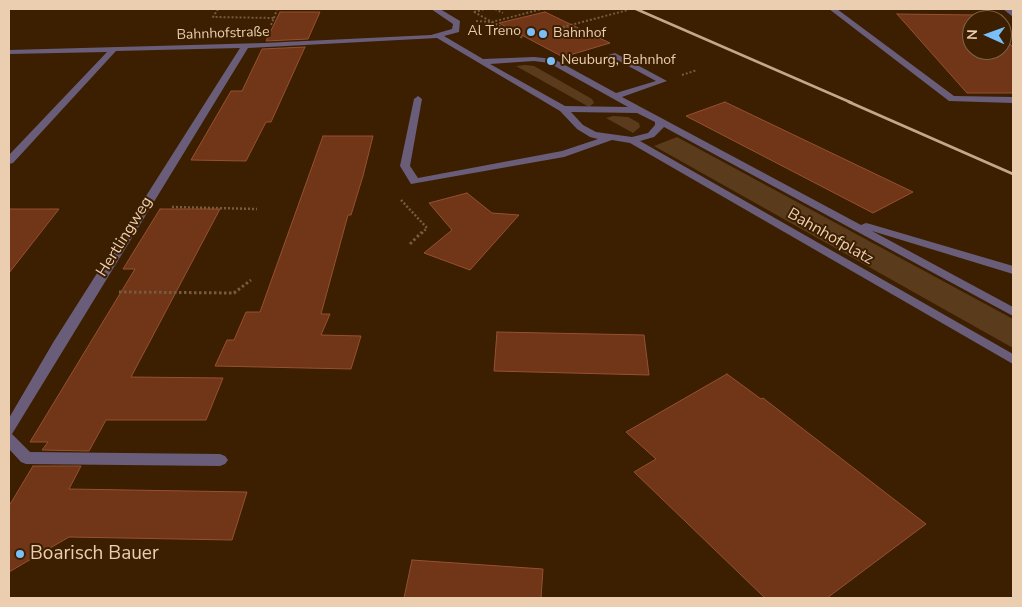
<!DOCTYPE html>
<html>
<head>
<meta charset="utf-8">
<style>
  body { margin:0 }
  #map { position:relative; width:1022px; height:607px; overflow:hidden; background:#3b1f00; font-family:"Nunito Sans",sans-serif }
  canvas { display:block }
  .frame { position:absolute; inset:0; border:10px solid #ebcdb0; pointer-events:none }
  .north { position:absolute; left:962px; top:10px; width:50px; height:50px; box-sizing:border-box; background:#3b1f00; border:1px solid #816546; border-radius:50%; rotate:272deg; font-size:14px; font-weight:700; line-height:20px; text-align:center; color:#ebcdb0 }
  .north::after { content:''; display:block; margin:auto; width:18px; height:22px; background:#7abff8; clip-path:polygon(50% 0,100% 100%,50% 72%,0 100%) }
</style>
</head>
<body>
<div id="map">
<canvas width="1022" height="607"></canvas>
<div class="frame"></div>
<div class="north">N</div>
</div>
<script>
const ctx = document.querySelector('canvas').getContext('2d');
ctx.lineJoin = 'round';
function paint(path, color) {
  ctx.fillStyle = color;
  ctx.fill(path, 'evenodd');
}
function toPath(rows) {
  const path = new Path2D();
  for (const r of rows) {
    path.moveTo(r[0], r[1]);
    for (let i = 2; i < r.length; i += 2) path.lineTo(r[i], r[i + 1]);
  }
  return path;
}
function strokePath(path, color, width, dash) {
  ctx.strokeStyle = color;
  ctx.lineWidth = width;
  ctx.lineCap = dash ? 'butt' : 'round';
  ctx.setLineDash(dash || []);
  ctx.stroke(path);
}
function write(font, color, halo, rows, align = 'center') {
  ctx.font = font + ' "Nunito Sans",sans-serif';
  ctx.lineWidth = 4;
  ctx.setLineDash([]);
  ctx.textBaseline = 'middle';
  ctx.strokeStyle = halo;
  ctx.fillStyle = color;
  for (const [text, x, y, turn = 0] of rows) {
    ctx.save();
    ctx.translate(x, y);
    ctx.rotate((+turn || 0) * Math.PI / 180);
    ctx.textAlign = isNaN(turn) ? turn : align;
    if (halo) ctx.strokeText(text, 0, 0);
    ctx.fillText(text, 0, 0);
    ctx.restore();
  }
}
paint(toPath([
  [525,65,534,66,592,99,594,103,589,107,516,66],
  [613,116,628,117,639,123,640,127,633,133,606,118],
  [677,137,1013,319,1013,348,654,146]
]), '#5a3c1c');
const building = toPath([
  [280,12,320,12,308,39,266,41,280,12],
  [545,12,572,25,610,43,563,57,499,23,545,12],
  [897,14,978,15,984,20,972,20,972,50,1002,50,1002,36,1013,47,1013,93,967,93,897,14],
  [305,47,271,122,266,122,246,161,191,160,231,91,242,91,262,49,305,47],
  [725,102,913,192,873,213,686,116,725,102],
  [323,136,373,136,363,176,351,215,348,215,321,314,330,314,321,335,361,336,351,369,215,366,227,340,234,340,246,312,260,312,323,136],
  [467,193,492,213,519,215,470,270,424,253,452,230,429,203,467,193],
  [9,209,59,209,9,273,9,209],
  [160,209,220,209,131,377,223,378,206,420,106,420,89,451,42,450,48,442,30,442,135,269,123,269,160,209],
  [497,332,644,335,649,375,494,371,497,332],
  [727,374,761,399,763,398,926,524,827,598,765,598,634,472,656,459,626,432,727,374],
  [33,466,81,466,69,489,247,492,232,540,69,537,9,572,9,506,33,466],
  [412,560,543,569,541,598,404,598,412,560]
]);
paint(building, '#713517');
strokePath(building, '#965131', 1);
strokePath(toPath([
  [218,9,213,17,274,18,271,25],
  [495,9,503,13],
  [474,12,492,22,542,9],
  [474,12,485,9],
  [274,18,277,9,290,9],
  [476,21,492,22,523,38],
  [555,29,628,10],
  [682,75,697,70]
]), '#775b3c', 2, [2, 2]);
strokePath(toPath([
  [401,200,427,228,421,234],
  [172,207,257,209]
]), '#775b3c', 2.5, [2, 2]);
strokePath(toPath([
  [410,244,422,232],
  [119,292,234,293,251,280]
]), '#775b3c', 3, [2.5, 2.5]);
paint(toPath([
  [431,9,440,9,460,21,459,32,444,36,483,59,534,57,554,59,616,93,656,81,608,55,615,53,667,81,622,97,861,225,866,223,870,224,1013,266,1013,274,872,231,1013,307,1013,316,664,127,654,137,640,141,1013,354,1013,364,630,143,612,140,564,157,411,184,400,166,414,99,418,96,422,99,410,166,418,178,562,151,598,139,590,137,577,129,560,111,437,38,248,48,12,434,30,452,220,454,225,456,228,460,225,464,220,466,26,464,21,462,9,449,9,418,54,341,240,48,116,51,13,163,9,164,9,155,107,52,9,54,9,50,264,43,431,35,452,29,453,24,431,9],
  [534,61,549,63,628,107,565,106,490,64,534,61],
  [571,112,637,113,655,122,655,125,648,133,632,137,596,132,583,125,571,112],
  [829,9,837,9,954,96,1013,97,1013,103,949,101,829,9],
  [1003,9,1010,9,1013,11,1013,17,1003,9]
]), '#695d79');
strokePath(toPath([
  [636,9,852,103]
]), '#c4a689', 2.5);
strokePath(toPath([
  [849,102,1013,174]
]), '#c4a689', 3);
for (const [x, y, r, color] of [
  [531,32,5,"#7abff8"],
  [543,34,5,"#7abff8"],
  [551,61,5,"#7abff8"],
  [20,554,5,"#7abff8"]
]) {
  const dot = new Path2D();
  dot.arc(x, y, r, 0, 2 * Math.PI);
  ctx.fillStyle = color;
  ctx.fill(dot);
  strokePath(dot, '#3b1f00', 2);
}
write('14px', '#ebcdb0', '#3b1f00', [
  ["Al Treno",521,32,"right"],
  ["Bahnhof",553,34],
  ["Neuburg, Bahnhof",561,61]
], 'left');
write('14px', '#ebcdb0', '#3b1f00', [
  ["Bahnhofstraße",223,34,-2]
]);
write('16px', '#ebcdb0', '#3b1f00', [
  ["Hertlingweg",125,237,-58],
  ["Bahnhofplatz",830,237,30]
]);
write('19px', '#ebcdb0', '#3b1f00', [
  ["Boarisch Bauer",30,554]
], 'left');
</script>
</body>
</html>
